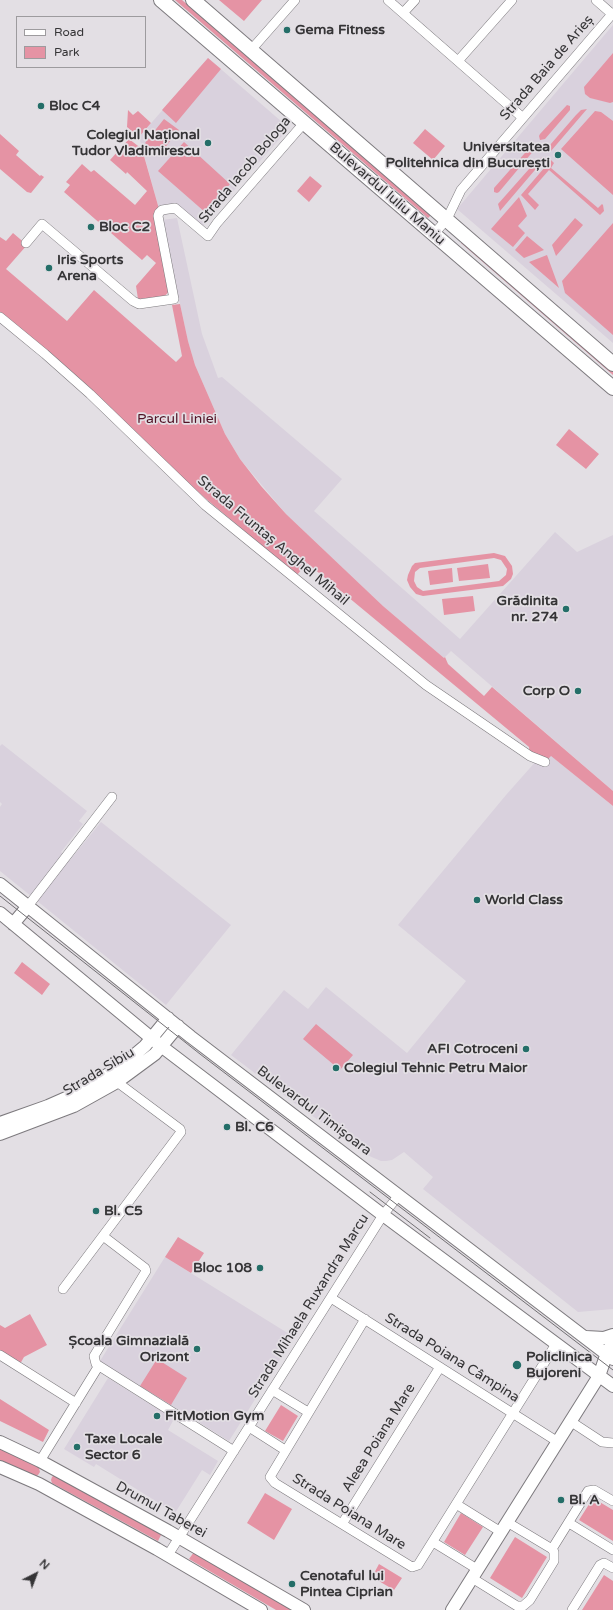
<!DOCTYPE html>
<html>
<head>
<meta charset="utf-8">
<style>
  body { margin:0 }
  #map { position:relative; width:613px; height:1610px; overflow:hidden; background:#e3dfe4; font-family:"Varela Round",sans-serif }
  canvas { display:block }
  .legend { position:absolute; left:16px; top:16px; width:130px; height:52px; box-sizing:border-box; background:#e3dfe4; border:1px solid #9d9b9e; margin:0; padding:5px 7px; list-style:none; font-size:12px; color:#353436 }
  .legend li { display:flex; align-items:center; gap:8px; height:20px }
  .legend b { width:20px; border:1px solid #9d9b9e }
  .north { position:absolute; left:16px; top:1554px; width:40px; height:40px; -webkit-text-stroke:3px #e3dfe4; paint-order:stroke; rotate:42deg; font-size:11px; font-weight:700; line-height:16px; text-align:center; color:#353436 }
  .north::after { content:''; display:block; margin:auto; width:14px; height:18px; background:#353436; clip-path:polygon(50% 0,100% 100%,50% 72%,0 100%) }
</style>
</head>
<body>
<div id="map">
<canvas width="613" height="1610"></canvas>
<ul class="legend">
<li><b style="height:5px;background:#fff"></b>Road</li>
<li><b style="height:11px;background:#e593a4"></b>Park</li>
</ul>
<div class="north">N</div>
</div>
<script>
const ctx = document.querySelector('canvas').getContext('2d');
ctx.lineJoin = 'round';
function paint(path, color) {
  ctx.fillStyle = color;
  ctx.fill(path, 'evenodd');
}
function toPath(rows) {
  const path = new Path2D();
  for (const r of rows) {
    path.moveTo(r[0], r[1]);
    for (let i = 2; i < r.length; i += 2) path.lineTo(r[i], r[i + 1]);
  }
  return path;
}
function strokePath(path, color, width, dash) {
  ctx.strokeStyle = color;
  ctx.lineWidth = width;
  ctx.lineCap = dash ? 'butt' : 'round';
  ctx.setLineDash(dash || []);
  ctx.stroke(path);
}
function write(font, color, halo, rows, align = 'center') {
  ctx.font = font + ' "Varela Round",sans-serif';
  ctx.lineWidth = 3.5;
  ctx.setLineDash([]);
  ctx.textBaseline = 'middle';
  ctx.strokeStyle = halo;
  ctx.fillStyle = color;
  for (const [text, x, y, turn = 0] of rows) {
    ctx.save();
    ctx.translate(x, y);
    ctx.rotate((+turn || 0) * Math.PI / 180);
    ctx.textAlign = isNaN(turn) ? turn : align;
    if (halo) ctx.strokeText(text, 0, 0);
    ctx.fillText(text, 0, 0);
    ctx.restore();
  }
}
paint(toPath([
  [613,25,613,343,457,209],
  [208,58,289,128,202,227,176,204,159,209,139,137],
  [177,218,202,334,218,378,222,377,342,479,314,511,460,639,555,532,577,552,613,535,613,791,451,651,444,658,383,606,286,514,240,459,225,434,195,365,188,341,162,220],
  [2,744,87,811,79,821,83,824,61,852,70,860,101,822,231,925,166,1005,0,871,0,807,2,804,0,802,0,746],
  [545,751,613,806,613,1309,578,1312,423,1189,433,1177,404,1152,392,1160,386,1161,381,1161,367,1155,293,1102,231,1055,284,990,308,1009,326,987,407,1053,466,981,398,925,506,795],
  [165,1257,294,1337,229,1441,100,1361],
  [108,1378,174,1419,168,1430,218,1461,210,1475,202,1470,175,1513,96,1464,94,1467,64,1449]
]), '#d9d1dd');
paint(toPath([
  [175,0,182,0,431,215,428,218],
  [219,0,262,0,244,21],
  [613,53,613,102,610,103,590,98,585,94,584,87],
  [208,58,221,69,176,123,162,110],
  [567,105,570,106,570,110,545,139,540,140,539,136,540,134],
  [587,109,551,151,549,148,550,145,576,115,581,110],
  [128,110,133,115,138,111,151,123,139,137,127,127],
  [595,111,601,112,613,121,613,195,561,149],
  [164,119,179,130,159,155,145,143],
  [425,129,445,146,433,160,413,143],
  [0,134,19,151,16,155,40,176,41,175,44,177,31,193,27,192,0,169],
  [129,139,142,149,159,209,171,289,164,297,138,299,136,286,156,263,147,255,142,260,64,192,70,185,66,182,82,164,91,172,94,170,135,205,147,191,127,172,126,174,110,160],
  [184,142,230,184,206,213,158,171],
  [532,145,535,147,535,149,499,192,497,193,494,192,494,188],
  [543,157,546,157,500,211,498,204,537,160],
  [551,160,554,163,551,168,598,208,602,204,603,205,604,211,600,215,549,170,528,194,539,205,535,210,521,195],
  [310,176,322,186,309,202,297,191],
  [519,197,527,216,518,226,525,233,513,247,491,229],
  [575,218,583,225,556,256,552,245],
  [613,223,613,335,565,293,562,281],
  [13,233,27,245,6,269,67,321,94,290,176,362,182,356,172,305,180,304,188,341,195,365,225,434,240,459,261,486,286,514,383,606,444,658,445,657,448,664,484,696,492,687,613,791,613,806,551,756,545,762,530,756,529,747,307,563,297,575,205,498,0,313,0,237,6,241],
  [527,236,544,250,524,258,515,250],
  [463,241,613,371,613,375,461,243],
  [547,255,559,288,529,262],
  [569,429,599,454,586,469,556,445],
  [494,553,505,556,512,566,513,574,511,579,503,586,423,596,416,594,410,587,407,580,408,575,412,566,415,563],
  [494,558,501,560,507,569,506,575,499,581,423,591,417,587,414,581,415,572,420,568],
  [488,564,490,578,459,581,457,568],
  [452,568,453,582,430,585,428,571],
  [473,596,475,611,444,615,442,599],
  [22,962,50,984,42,995,14,973],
  [316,1024,353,1055,340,1070,303,1039],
  [178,1237,204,1253,191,1273,165,1257],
  [30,1314,47,1345,24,1357,20,1364,0,1351,0,1325,5,1328],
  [157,1359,187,1378,171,1405,140,1386],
  [0,1399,49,1430,43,1442,0,1421],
  [281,1405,298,1416,283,1441,265,1431],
  [0,1447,38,1465,40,1472,38,1475,35,1477,0,1461],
  [55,1474,162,1533,158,1541,52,1483,51,1480,52,1477],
  [265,1493,292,1509,274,1540,247,1523],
  [593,1498,613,1510,613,1541,579,1520],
  [461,1513,483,1527,465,1555,444,1542],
  [515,1537,547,1557,522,1598,490,1578],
  [194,1552,292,1610,276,1610,189,1559],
  [379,1564,402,1578,394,1590,372,1577],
  [604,1575,613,1581,613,1610,582,1610]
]), '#e593a4');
const street = toPath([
  [388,0,523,118],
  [596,0,612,14],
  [403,13,415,0],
  [251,50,295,0],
  [458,61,512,0],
  [434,234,447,219,461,190,613,13],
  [26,243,42,224,133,301,139,304,174,299,158,216,159,213,162,210,175,208,208,236,217,223,304,123],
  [0,317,45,354,90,394,205,505,426,685,530,756,545,762],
  [28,906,112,797],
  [103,1236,145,1268,146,1271,94,1356,96,1364,234,1451],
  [63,1289,181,1132,180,1129,117,1082],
  [331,1298,558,1442],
  [365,1319,270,1477,275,1483,412,1567,418,1565,556,1344],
  [0,1355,76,1403],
  [272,1390,308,1412],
  [570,1421,602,1442,613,1443],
  [249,1427,285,1450],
  [40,1461,98,1367],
  [456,1504,501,1532],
  [569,1523,613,1550],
  [342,1524,440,1367],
  [433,1542,477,1569],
  [552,1549,588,1491,594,1490,613,1501],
  [168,1555,383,1215,399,1195],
  [472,1578,517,1606,523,1606,530,1600,554,1561,554,1552,552,1549,507,1522],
  [572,1610,600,1565,604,1563,613,1568]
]);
const secondary = toPath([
  [0,884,191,1037,613,1359],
  [0,913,161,1046,383,1215,613,1386],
  [13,924,28,906],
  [0,1123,48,1106,73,1095,104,1077,126,1062,145,1046,168,1018],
  [0,1134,74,1106,117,1082,155,1054,178,1026],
  [586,1337,604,1338,613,1335],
  [0,1442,40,1461,168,1531,304,1610],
  [0,1467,39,1484,157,1549,261,1610],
  [452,1610,599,1376,608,1350,613,1343]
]);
const primary = toPath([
  [161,0,613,388],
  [193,0,613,364]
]);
strokePath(street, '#7d7a7e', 10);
strokePath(secondary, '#7d7a7e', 14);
strokePath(primary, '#7d7a7e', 16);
strokePath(street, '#fff', 9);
strokePath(secondary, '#fff', 12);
strokePath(primary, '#fff', 14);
strokePath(toPath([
  [0,896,200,1054,613,1370],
  [370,1192,430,1238]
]), '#727073', 1);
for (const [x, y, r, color] of [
  [287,30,4,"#246e68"],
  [41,106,4,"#246e68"],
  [208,143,4,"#246e68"],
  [558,155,4,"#246e68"],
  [91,227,4,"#246e68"],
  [49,268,4,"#246e68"],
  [566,609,4,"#246e68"],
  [578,691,4,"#246e68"],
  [477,900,4,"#246e68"],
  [526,1049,4,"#246e68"],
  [336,1068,4,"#246e68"],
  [227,1127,4,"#246e68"],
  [96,1211,4,"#246e68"],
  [260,1268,4,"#246e68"],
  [197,1349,4,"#246e68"],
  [517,1365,5,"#246e68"],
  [157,1416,4,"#246e68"],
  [77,1447,4,"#246e68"],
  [561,1500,4,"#246e68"],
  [292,1584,4,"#246e68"]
]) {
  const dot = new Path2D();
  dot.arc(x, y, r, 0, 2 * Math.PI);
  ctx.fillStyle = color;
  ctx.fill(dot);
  strokePath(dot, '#e3dfe4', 1.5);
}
write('bold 14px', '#353436', '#e3dfe4', [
  ["Gema Fitness",295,30],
  ["Bloc C4",49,106],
  ["Colegiul Național",200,135,"right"],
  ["Tudor Vladimirescu",200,151,"right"],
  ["Universitatea",550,147,"right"],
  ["Politehnica din București",550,163,"right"],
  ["Bloc C2",99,227],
  ["Iris Sports",57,260],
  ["Arena",57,276],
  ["Grădinita",558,601,"right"],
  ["nr. 274",558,617,"right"],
  ["Corp O",570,691,"right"],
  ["World Class",485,900],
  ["AFI Cotroceni",518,1049,"right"],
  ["Colegiul Tehnic Petru Maior",344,1068],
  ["Bl. C6",235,1127],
  ["Bl. C5",104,1211],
  ["Bloc 108",252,1268,"right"],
  ["Școala Gimnazială",189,1341,"right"],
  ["Orizont",189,1357,"right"],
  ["Policlinica",526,1357],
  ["Bujoreni",526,1373],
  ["FitMotion Gym",165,1416],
  ["Taxe Locale",85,1439],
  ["Sector 6",85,1455],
  ["Bl. A",569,1500],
  ["Cenotaful lui",300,1576],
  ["Pintea Ciprian",300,1592]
], 'left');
write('14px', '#353436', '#e3dfe4', [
  ["Strada Baia de Arieș",547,68,-49],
  ["Strada Iacob Bologa",245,170,-50],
  ["Bulevardul Iuliu Maniu",387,194,41],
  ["Strada Fruntaș Anghel Mihail",273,541,40],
  ["Strada Sibiu",99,1072,-31],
  ["Bulevardul Timișoara",314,1111,37],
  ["Strada Mihaela Ruxandra Marcu",309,1306,-58],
  ["Strada Poiana Câmpina",452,1358,32],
  ["Aleea Poiana Mare",379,1438,-58],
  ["Drumul Taberei",161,1510,29],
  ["Strada Poiana Mare",349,1512,32]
]);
write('14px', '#521326', '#e3dfe4', [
  ["Parcul Liniei",177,419]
]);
</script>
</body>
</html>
